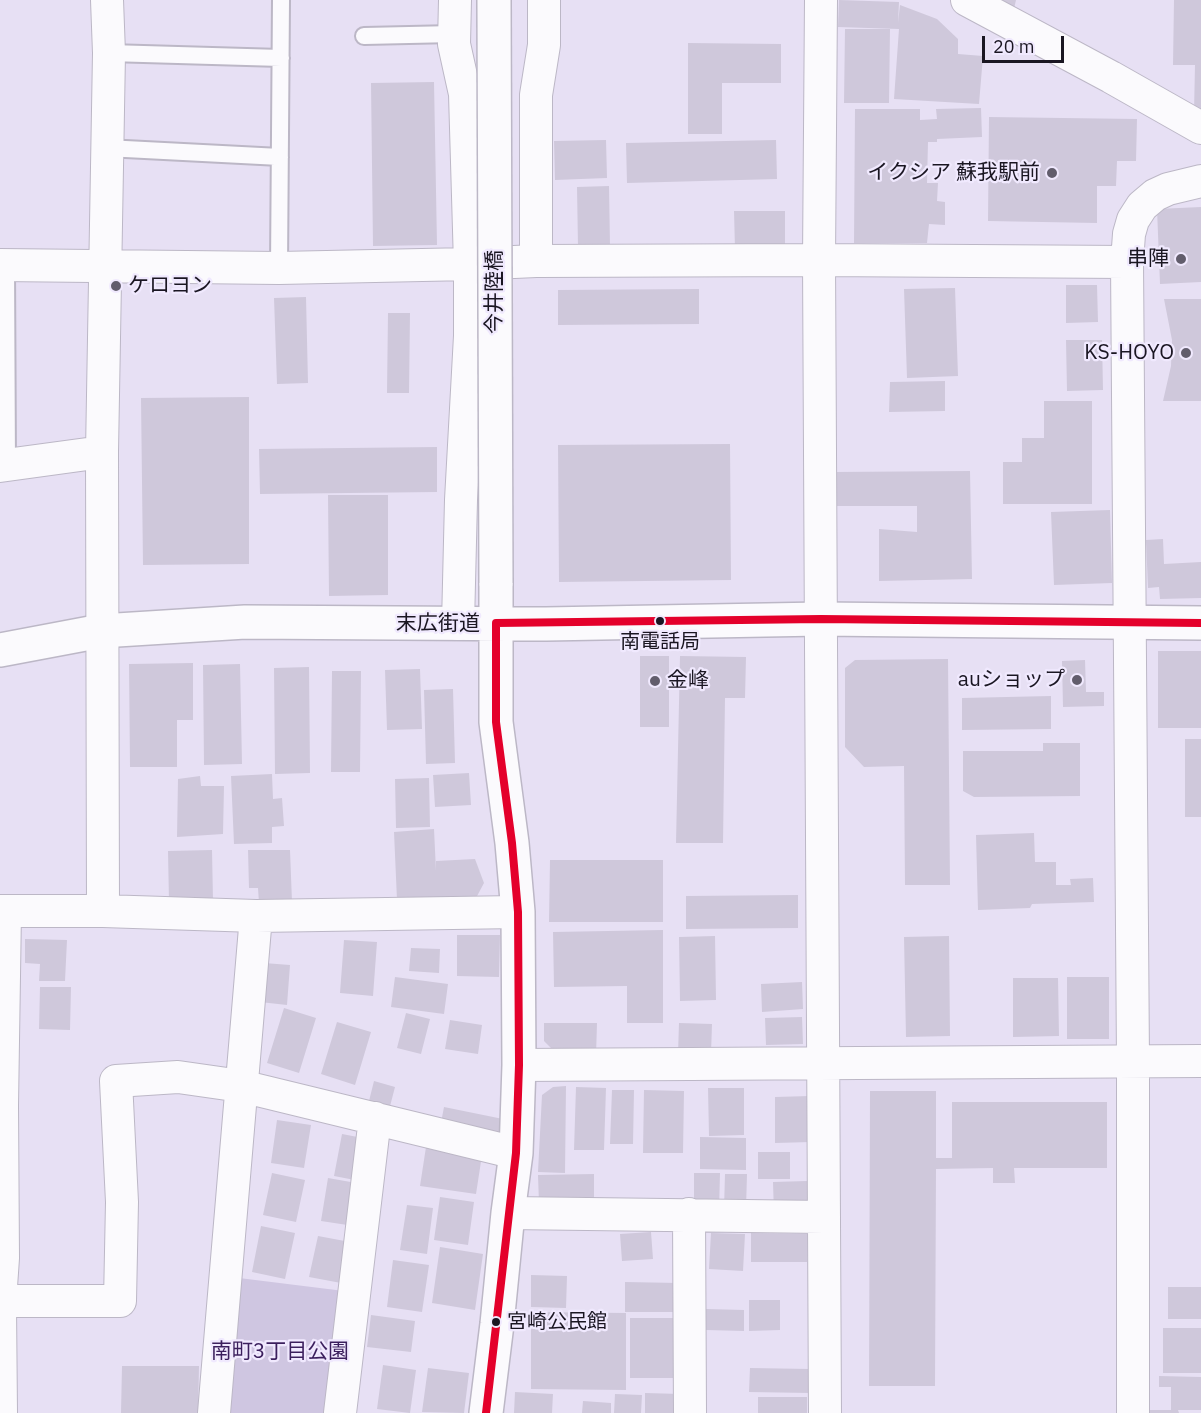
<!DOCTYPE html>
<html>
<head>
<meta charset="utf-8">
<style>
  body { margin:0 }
  #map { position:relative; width:1201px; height:1413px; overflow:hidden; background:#e7e0f4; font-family:"IBM Plex Sans",sans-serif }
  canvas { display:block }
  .scale { position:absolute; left:982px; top:36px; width:82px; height:27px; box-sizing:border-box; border:3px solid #1a1622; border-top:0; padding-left:8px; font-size:18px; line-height:21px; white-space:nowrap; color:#1a1622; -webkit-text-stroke:4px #f0e9fe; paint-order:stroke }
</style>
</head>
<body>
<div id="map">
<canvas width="1201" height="1413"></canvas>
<div class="scale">20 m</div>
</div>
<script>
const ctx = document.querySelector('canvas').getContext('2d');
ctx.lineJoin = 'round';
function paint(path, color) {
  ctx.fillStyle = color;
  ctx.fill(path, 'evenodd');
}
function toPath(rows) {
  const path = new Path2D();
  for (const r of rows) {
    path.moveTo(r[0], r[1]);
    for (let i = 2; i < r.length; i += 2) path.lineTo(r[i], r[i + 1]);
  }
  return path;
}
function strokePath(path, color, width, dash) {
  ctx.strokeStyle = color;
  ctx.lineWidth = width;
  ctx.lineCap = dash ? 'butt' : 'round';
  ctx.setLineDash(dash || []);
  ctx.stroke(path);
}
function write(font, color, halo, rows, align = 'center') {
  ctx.font = font + ' "IBM Plex Sans","Noto Sans JP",sans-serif';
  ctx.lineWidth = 4.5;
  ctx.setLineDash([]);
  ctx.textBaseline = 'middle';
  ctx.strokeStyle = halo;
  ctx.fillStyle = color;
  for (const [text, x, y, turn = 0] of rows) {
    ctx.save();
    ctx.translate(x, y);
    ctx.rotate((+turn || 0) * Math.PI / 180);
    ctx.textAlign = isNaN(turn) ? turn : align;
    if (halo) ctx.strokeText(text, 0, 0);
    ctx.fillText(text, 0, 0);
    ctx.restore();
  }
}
paint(toPath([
  [231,1277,344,1291,329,1413,216,1413]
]), '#cfc6e1');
paint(toPath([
  [839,0,899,2,898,23,900,5,937,19,958,39,958,54,983,56,979,104,894,99,899,29,838,27],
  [973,0,1016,0,1014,9],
  [1174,0,1201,0,1201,116,1194,113,1195,65,1173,65],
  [845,29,890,29,889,103,844,103],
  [688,43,781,44,781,83,722,83,722,134,688,134],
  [434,82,437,245,373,246,371,83],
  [981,108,982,137,937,139,937,142,928,142,927,183,938,183,937,201,945,202,945,225,929,224,927,243,854,243,855,109,920,109,920,120,937,119,936,109],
  [989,117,1137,119,1136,161,1117,161,1116,186,1097,186,1097,223,988,221],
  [606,140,607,178,555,180,554,141],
  [776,140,777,179,627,183,626,143],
  [609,186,610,246,578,247,577,187],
  [1201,207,1201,282,1160,284,1157,209],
  [734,211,785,211,785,248,735,249],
  [1066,285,1097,285,1098,322,1066,323],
  [955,288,958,376,907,378,904,289],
  [699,289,699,324,558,325,558,290],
  [306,297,308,383,277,384,274,298],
  [1164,299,1201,299,1201,401,1163,401,1171,366,1172,340],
  [388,313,410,313,409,393,387,393],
  [1066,340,1102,340,1103,390,1067,391],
  [945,381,945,411,889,412,890,382],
  [249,397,249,564,143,565,141,398],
  [1044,401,1092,401,1092,504,1003,504,1003,462,1022,462,1022,438,1044,438],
  [730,444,731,580,559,582,558,445],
  [437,447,437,492,260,494,259,449],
  [970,471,972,579,879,581,879,529,917,532,917,506,834,506,834,472],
  [328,495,388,495,388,595,329,596],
  [1110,510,1112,583,1054,585,1051,512],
  [1163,539,1164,564,1201,562,1201,598,1160,599,1159,587,1148,588,1146,540],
  [1158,651,1201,651,1201,728,1158,728],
  [640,656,669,656,669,727,640,727],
  [680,656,746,657,745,698,725,698,723,843,676,843],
  [948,659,950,885,905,885,904,766,864,767,845,747,845,668,855,660],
  [1085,660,1086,692,1104,692,1104,706,1063,707,1062,661],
  [193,663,193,720,177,720,177,767,130,767,129,664],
  [240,664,242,764,204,765,203,665],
  [309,667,310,773,275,774,274,668],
  [420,669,422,729,387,730,385,670],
  [332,671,361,671,360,772,331,772],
  [453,689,455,763,426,764,424,690],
  [1051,696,1051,729,962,730,962,698],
  [1185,739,1201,739,1201,817,1185,817],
  [1043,743,1080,743,1080,796,974,797,963,791,963,751,1043,751],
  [469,773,471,805,435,807,433,775],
  [272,774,273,799,282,798,284,826,272,827,272,843,234,844,231,776],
  [200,776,201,786,224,786,223,834,177,837,178,779],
  [429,778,430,827,396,828,395,779],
  [434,829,436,871,436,861,475,859,484,883,476,898,397,900,394,832],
  [1034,833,1035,862,1056,862,1056,885,1071,885,1070,879,1093,878,1094,902,1032,904,1030,908,978,910,976,835],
  [212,850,213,901,169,902,168,851],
  [248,850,290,850,292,902,259,903,258,888,249,888],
  [550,860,663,860,663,922,549,922],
  [798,895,798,928,686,929,686,896],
  [663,930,663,1023,627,1023,627,986,554,987,553,932],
  [457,935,500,935,499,977,457,976],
  [715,936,716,1000,680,1001,679,937],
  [949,936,950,1036,906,1037,904,937],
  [25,939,67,940,65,981,39,981,40,964,25,963],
  [344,940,377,942,373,996,340,993],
  [411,948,440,949,439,973,409,971],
  [264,963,290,965,287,1005,260,1002],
  [395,977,448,984,444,1014,391,1007],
  [1067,977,1109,977,1109,1039,1067,1039],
  [1013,978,1058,978,1059,1036,1013,1037],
  [802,982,803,1009,762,1012,761,984],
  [40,987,71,987,70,1030,39,1029],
  [284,1008,316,1018,299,1073,267,1063],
  [406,1013,430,1019,421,1054,397,1048],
  [802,1017,803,1044,766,1045,765,1018],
  [450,1020,482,1025,478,1054,445,1049],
  [337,1022,371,1032,355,1085,321,1074],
  [544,1023,597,1023,596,1056,559,1056,544,1041],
  [679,1023,712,1024,711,1054,678,1054],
  [374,1081,395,1087,388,1114,367,1109],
  [566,1086,565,1173,538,1172,542,1095,553,1087],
  [576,1087,606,1088,604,1150,574,1150],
  [708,1088,744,1088,744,1135,709,1136],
  [612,1090,634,1090,633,1144,610,1144],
  [644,1090,684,1091,683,1153,643,1153],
  [870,1091,936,1091,936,1158,952,1158,952,1102,1107,1102,1107,1168,1014,1168,1015,1183,993,1183,993,1168,936,1169,935,1386,869,1386],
  [810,1096,811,1142,775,1143,775,1097],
  [444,1107,503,1119,499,1140,440,1128],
  [277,1120,311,1125,304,1168,271,1163],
  [342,1134,368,1139,360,1181,334,1176],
  [700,1137,746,1138,746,1170,700,1169],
  [426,1147,482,1155,476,1194,420,1186],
  [758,1152,790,1152,790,1179,758,1179],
  [272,1173,305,1180,296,1222,263,1215],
  [694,1173,720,1173,719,1210,694,1209],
  [594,1174,594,1202,539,1203,538,1175],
  [725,1174,747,1174,746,1209,724,1209],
  [328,1178,362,1184,354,1226,321,1221],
  [807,1181,808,1212,774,1214,773,1182],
  [440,1197,474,1202,468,1245,434,1240],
  [407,1205,433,1208,427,1254,400,1250],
  [261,1226,295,1233,285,1279,252,1272],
  [651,1232,653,1259,622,1261,620,1234],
  [711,1233,745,1234,743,1271,709,1269],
  [751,1233,807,1234,807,1262,751,1262],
  [318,1236,350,1242,341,1283,309,1277],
  [440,1247,483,1254,475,1310,432,1303],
  [393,1260,429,1265,422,1312,387,1307],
  [531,1275,567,1276,566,1308,531,1307],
  [625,1282,679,1283,679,1312,625,1312],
  [1168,1287,1201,1287,1201,1319,1168,1319],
  [749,1300,780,1300,780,1330,749,1331],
  [706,1309,744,1310,744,1331,706,1330],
  [531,1312,626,1313,626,1390,531,1389],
  [371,1315,415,1321,411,1352,367,1347],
  [630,1318,678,1318,678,1378,630,1378],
  [1163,1328,1201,1328,1201,1373,1163,1373],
  [383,1365,416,1370,410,1413,377,1409],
  [122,1366,199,1366,198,1413,121,1413],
  [428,1368,469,1373,464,1413,422,1412],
  [750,1368,810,1369,810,1393,749,1392],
  [1159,1376,1201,1377,1201,1410,1178,1410,1179,1413,1148,1413,1148,1410,1171,1410,1171,1387,1159,1387],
  [515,1392,553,1394,552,1413,514,1413],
  [645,1393,681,1394,681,1413,645,1413],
  [615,1394,642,1395,641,1413,614,1413],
  [758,1397,807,1397,807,1413,758,1413],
  [583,1401,611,1403,611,1413,582,1413]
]), '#cfc8db');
const service = toPath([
  [364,36,454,34],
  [109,53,281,58],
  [106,148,280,157],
  [6,265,7,465],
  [279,268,281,0]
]);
const minor = toPath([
  [455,0,454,44,465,94,470,264,470,336,461,500,458,624],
  [821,0,819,260,825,1413],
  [967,0,1111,77,1201,128],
  [536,261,536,95,544,45,544,0],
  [0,265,279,268,470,264,536,261,819,260,1127,262],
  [0,466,102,452],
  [0,911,103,911,256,916,518,912],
  [103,911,102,452,109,53,107,0],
  [519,1065,1201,1061],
  [508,1213,824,1217],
  [689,1214,690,1413],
  [0,1301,120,1301,122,1202,116,1081,178,1077,241,1086,516,1153],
  [0,1301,3,1258,2,1106,5,911],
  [0,1307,1,1413],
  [214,1413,256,916],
  [340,1413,375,1118],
  [1133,1413,1133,1061,1127,262,1129,234,1133,220,1142,206,1155,195,1168,189,1201,181]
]);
const tertiary = toPath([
  [0,650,101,631,245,622,546,624,821,619,1201,623],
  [486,1413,497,1324,508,1213,516,1153,519,1065,518,912,512,843,496,722,496,583]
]);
strokePath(service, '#bcb7c6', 20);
strokePath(minor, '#bcb7c6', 34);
strokePath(tertiary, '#bcb7c6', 36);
strokePath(service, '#fbfafd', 16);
strokePath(minor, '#fbfafd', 32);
strokePath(tertiary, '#fbfafd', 33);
const tertiaryBridge = toPath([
  [494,0,496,583]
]);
strokePath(tertiaryBridge, '#bcb7c6', 36, []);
strokePath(tertiaryBridge, '#fbfafd', 33);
strokePath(toPath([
  [496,623,821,619,1201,623],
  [486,1413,516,1153,519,1065,518,912,512,843,496,722,496,623]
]), '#e4002b', 8);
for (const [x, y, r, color] of [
  [1052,173,6,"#625d6c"],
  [1181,259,6,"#625d6c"],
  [116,286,6,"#625d6c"],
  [1186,353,6,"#625d6c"],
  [660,621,5,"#1a1622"],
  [1077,680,6,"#625d6c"],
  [655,681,6,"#625d6c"],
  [496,1322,5,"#1a1622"]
]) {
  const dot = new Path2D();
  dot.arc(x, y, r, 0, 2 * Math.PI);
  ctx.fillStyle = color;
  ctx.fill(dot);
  strokePath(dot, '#f0e9fe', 2);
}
write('20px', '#1a1622', '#f0e9fe', [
  ["南電話局",660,642],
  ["宮崎公民館",507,1322,"left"]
]);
write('21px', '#1a1622', '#f0e9fe', [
  ["イクシア 蘇我駅前",1040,173],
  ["串陣",1169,259],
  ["ケロヨン",128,286,"left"],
  ["KS-HOYO",1174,353],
  ["auショップ",1065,680],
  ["金峰",667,681,"left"]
], 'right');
write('21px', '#1a1622', '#f0e9fe', [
  ["今井陸橋",495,292,-90],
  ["末広街道",438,624]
]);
write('21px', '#3b1f5d', '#f0e9fe', [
  ["南町3丁目公園",280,1352]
]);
</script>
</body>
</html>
